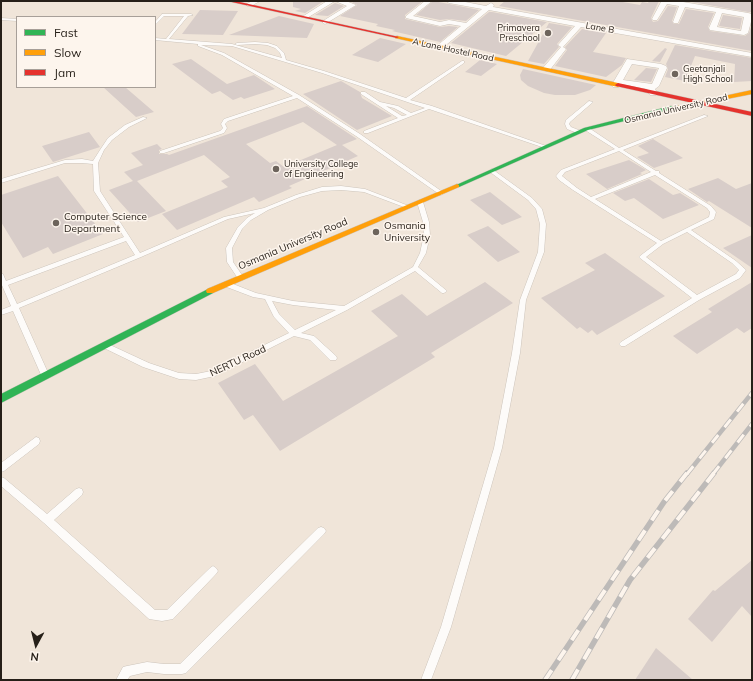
<!DOCTYPE html>
<html>
<head>
<meta charset="utf-8">
<style>
  body { margin:0 }
  #map { position:relative; width:753px; height:681px; overflow:hidden; background:#f0e5d9; font-family:Mulish,sans-serif }
  canvas { display:block }
  .frame { position:absolute; inset:0; border:2px solid #261f18; pointer-events:none }
  .legend { position:absolute; left:16px; top:16px; width:140px; height:72px; box-sizing:border-box; background:#fdf5ed; border:1px solid #a79f98; margin:0; padding:5px 7px; list-style:none; font-size:12px; color:#261f18 }
  .legend li { display:flex; align-items:center; gap:8px; height:20px }
  .legend b { width:20px; border:1px solid #a79f98 }
  .north { position:absolute; left:16px; top:625px; width:40px; height:40px; -webkit-text-stroke:3px #fdf5ed; paint-order:stroke; rotate:187deg; font-size:11px; font-weight:700; line-height:16px; text-align:center; color:#261f18 }
  .north::after { content:''; display:block; margin:auto; width:14px; height:18px; background:#261f18; clip-path:polygon(50% 0,100% 100%,50% 72%,0 100%) }
</style>
</head>
<body>
<div id="map">
<canvas width="753" height="681"></canvas>
<div class="frame"></div>
<ul class="legend">
<li><b style="height:5px;background:#30b455"></b>Fast</li>
<li><b style="height:5px;background:#ff9f0a"></b>Slow</li>
<li><b style="height:5px;background:#e5322d"></b>Jam</li>
</ul>
<div class="north">N</div>
</div>
<script>
const ctx = document.querySelector('canvas').getContext('2d');
ctx.lineJoin = 'round';
function paint(path, color) {
  ctx.fillStyle = color;
  ctx.fill(path, 'evenodd');
}
function toPath(rows) {
  const path = new Path2D();
  for (const r of rows) {
    path.moveTo(r[0], r[1]);
    for (let i = 2; i < r.length; i += 2) path.lineTo(r[i], r[i + 1]);
  }
  return path;
}
function strokePath(path, color, width, dash) {
  ctx.strokeStyle = color;
  ctx.lineWidth = width;
  ctx.lineCap = dash ? 'butt' : 'round';
  ctx.setLineDash(dash || []);
  ctx.stroke(path);
}
function write(font, color, halo, rows, align = 'center') {
  ctx.font = font + ' Mulish,sans-serif';
  ctx.lineWidth = 3;
  ctx.setLineDash([]);
  ctx.textBaseline = 'middle';
  ctx.strokeStyle = halo;
  ctx.fillStyle = color;
  for (const [text, x, y, turn = 0] of rows) {
    ctx.save();
    ctx.translate(x, y);
    ctx.rotate((+turn || 0) * Math.PI / 180);
    ctx.textAlign = isNaN(turn) ? turn : align;
    if (halo) ctx.strokeText(text, 0, 0);
    ctx.fillText(text, 0, 0);
    ctx.restore();
  }
}
paint(toPath([
  [293,1,324,1,305,13,295,11,301,9,293,7],
  [350,1,423,1,405,15,405,19,440,27,449,26,458,27,440,42,392,31,395,30,376,26,378,24,340,16,357,5],
  [433,1,449,4,479,10,466,21,449,19,440,20,416,15],
  [505,1,617,1,640,5,642,2,648,3,649,1,659,1,651,18,653,22,658,21,668,6,677,7,672,21,674,24,679,24,686,9,714,13,708,27,710,31,745,36,749,33,752,24,752,51,499,6],
  [686,1,752,1,752,12,748,12],
  [335,3,344,6,328,16,315,15],
  [200,10,238,11,223,35,182,34],
  [489,12,492,12,547,22,506,56,451,43],
  [723,15,742,18,740,29,719,26],
  [279,16,314,24,307,38,229,35],
  [549,23,572,27,557,44,559,47,544,64,528,61],
  [582,29,606,33,593,52,626,58,622,65,606,77,555,66,567,50,565,47],
  [380,38,406,44,378,62,352,55],
  [675,45,752,58,752,81,734,82,735,64,695,56,685,81,665,77,668,69,666,64],
  [665,48,667,49,660,62,652,61],
  [191,59,227,84,254,75,275,89,244,99,241,97,233,100,220,91,212,94,172,64],
  [480,60,497,64,481,76,465,72],
  [646,68,657,69,651,82,634,80],
  [523,69,596,85,590,90,575,95,555,95,544,93,528,86,521,80,520,75],
  [341,81,360,92,362,98,392,116,357,130,303,94],
  [103,87,125,87,154,112,136,117],
  [307,106,357,139,342,145,358,156,289,186,292,188,259,202,254,197,177,230,162,214,228,187,221,181,230,177,204,155,137,181,166,211,138,222,109,190,133,181,124,172,143,165,131,153,157,144,162,149,159,150,159,154,167,154,169,155],
  [303,122,337,145,284,167,276,161,270,163,246,144],
  [89,132,100,147,53,162,42,146],
  [653,139,683,158,654,168,637,157,649,153,638,146],
  [629,160,646,170,640,173,642,174,607,189,586,174],
  [58,176,103,234,53,254,48,247,23,258,1,222,1,195],
  [718,178,736,189,752,183,752,228,709,201,707,202,688,189],
  [649,179,673,195,680,193,699,205,663,219,634,198,625,201,613,193],
  [490,192,522,217,502,225,470,200],
  [488,226,520,252,498,262,467,235],
  [752,235,752,268,723,248],
  [605,253,665,296,597,335,592,330,588,333,580,327,577,329,541,298,595,270,585,263],
  [485,282,513,303,431,353,435,357,280,451,253,415,244,420,218,383,255,364,283,401,398,336,371,311,402,294,427,316],
  [752,282,752,328,744,333,737,328,697,354,673,336,712,312,708,309],
  [752,560,752,617,742,606,712,642,688,619,713,590,715,591],
  [656,648,693,680,635,680]
]), '#d8cdc9');
const lane = toPath([
  [162,14,191,14,193,15,188,16,169,39,232,44,282,58,280,53,275,48,267,45,255,44,237,45,235,44,237,43,255,42,268,43,277,46,284,53,286,60,324,71,406,98,462,61,464,61,464,63,410,100,432,106,549,147,545,148,429,109,368,133,364,133,364,131,398,118,361,94,361,92,365,92,380,102,398,106,411,113,425,108,322,73,232,46,201,45,224,53,299,95,360,134,444,193,441,195,439,194,356,136,297,98,228,121,225,124,227,128,224,133,164,153,160,153,160,151,220,131,223,128,221,124,224,119,293,96,222,55,198,46,198,44,155,40,155,38,166,39,184,16,164,16,155,25,155,22,162,14],
  [386,106,394,108,407,115,402,116,386,106],
  [1,18,17,19,17,21,1,20,1,18],
  [589,101,593,102,570,122,569,124,571,127,581,131,581,133,577,133,567,129,565,124,566,120,589,101],
  [704,115,708,116,623,150,656,171,659,171,659,173,711,206,716,212,714,219,691,230,736,261,746,270,740,278,699,300,625,346,621,346,619,344,621,342,692,298,640,258,639,257,640,256,657,243,573,190,559,180,556,176,561,170,615,149,585,130,585,128,589,128,619,148,704,115],
  [619,151,651,172,591,197,577,188,562,176,565,172,619,151],
  [655,175,707,208,710,212,709,217,661,241,595,199,655,175],
  [687,232,732,263,739,270,736,274,697,295,646,257,663,244,687,232],
  [143,117,147,118,129,127,112,140,104,150,98,163,100,191,140,253,224,217,264,208,296,195,322,187,341,186,365,189,409,206,408,207,404,207,364,192,341,190,322,191,300,197,268,210,251,220,242,229,232,248,233,262,244,278,243,280,239,280,227,262,226,248,238,227,247,218,255,213,228,219,141,257,19,308,49,375,48,377,45,378,42,377,13,311,1,315,1,310,11,306,1,283,1,274,3,274,6,281,124,237,94,191,93,164,82,163,65,163,1,183,1,179,65,160,82,159,93,161,100,150,108,138,125,125,143,117],
  [126,241,135,255,17,304,8,285,126,241],
  [492,169,532,198,542,209,546,224,544,252,526,300,520,353,502,448,451,627,431,680,421,680,441,627,494,448,512,353,520,300,538,252,540,224,536,209,528,200,490,172,489,171,492,169],
  [420,200,423,202,429,222,430,235,426,253,418,267,447,291,444,293,442,293,415,271,347,310,301,333,314,336,336,356,337,358,336,360,330,360,310,340,294,336,215,376,196,380,179,379,143,367,104,348,102,346,104,344,106,343,108,344,149,363,179,373,196,374,211,371,289,333,274,317,265,299,253,297,224,286,223,284,224,282,228,282,256,293,293,301,344,306,413,267,420,253,424,235,423,222,417,202,420,200],
  [272,301,293,305,336,310,295,330,279,314,272,301],
  [36,437,39,438,40,441,39,444,4,471,1,472,1,463,36,437],
  [1,477,4,478,47,514,76,489,79,488,82,489,83,492,82,495,54,520,155,610,167,610,210,568,213,566,216,568,218,571,216,574,173,619,162,621,149,619,44,523,1,486,1,477],
  [321,527,324,528,326,531,324,534,186,673,182,674,164,674,147,672,130,676,127,680,116,680,123,667,127,666,147,662,164,664,180,664,318,528,321,527]
]);
const street = toPath([
  [252,1,260,1,251,6,247,6,247,4,252,1],
  [327,1,346,1,356,5,325,24,323,23,323,21,347,6,335,1,307,18,302,17,327,1],
  [425,1,432,1,413,16,440,22,449,20,466,23,482,9,449,3,446,1,460,1,486,6,491,3,494,5,493,7,752,53,752,57,581,27,563,47,566,49,549,71,546,71,542,69,561,47,558,45,575,26,489,10,441,49,438,49,438,45,461,26,449,24,440,26,406,18,406,16,425,1],
  [660,1,683,2,748,13,752,14,752,18,748,33,744,35,710,30,709,28,716,12,685,7,678,23,674,23,673,22,679,6,667,4,657,20,653,20,652,19,661,2,660,1],
  [722,13,744,17,741,31,717,27,722,13],
  [627,59,661,64,666,66,667,68,659,86,655,89,657,93,656,95,650,95,647,89,621,84,619,87,613,87,612,85,614,81,627,59],
  [632,64,659,68,652,84,623,80,632,64]
]);
const fast = toPath([
  [671,106,673,107,673,109,588,130,459,187,455,187,454,186,584,128,671,106],
  [210,288,213,289,214,291,213,293,1,403,1,394,210,288]
]);
const slow = toPath([
  [397,36,618,83,621,85,618,87,395,38,395,37,397,36],
  [752,90,752,94,671,110,668,108,752,90],
  [457,184,459,185,459,187,213,293,207,293,206,291,207,289,457,184]
]);
const jam = toPath([
  [227,1,235,1,399,37,397,38,227,1],
  [618,83,752,112,752,116,616,86,615,85,618,83]
]);
strokePath(lane, '#ccc4bb', 1);
strokePath(street, '#ccc4bb', 1);
strokePath(fast, '#ccc4bb', 1);
strokePath(slow, '#ccc4bb', 1);
strokePath(jam, '#ccc4bb', 1);
paint(lane, '#fdfbf9');
paint(street, '#fdfbf9');
paint(fast, '#30b455');
paint(slow, '#ff9f0a');
paint(jam, '#e5322d');
const railFar1 = toPath([
  [687,474,752,393],
  [713,474,752,424]
]);
const rail = toPath([
  [545,680,664,502,687,473],
  [572,680,630,580,714,473]
]);
strokePath(railFar1, '#bdbab8', 4.5);
strokePath(rail, '#bdbab8', 5.5);
strokePath(railFar1, '#fdf5ed', 3, [10]);
strokePath(rail, '#fdf5ed', 4, [12]);
for (const [x, y, r, color] of [
  [548,33,4,"#6d645c"],
  [675,74,4,"#6d645c"],
  [276,169,4,"#6d645c"],
  [56,223,4,"#6d645c"],
  [376,232,4,"#6d645c"]
]) {
  const dot = new Path2D();
  dot.arc(x, y, r, 0, 2 * Math.PI);
  ctx.fillStyle = color;
  ctx.fill(dot);
  strokePath(dot, '#fdf5ed', 1.5);
}
write('9px', '#261f18', '#fdf5ed', [
  ["Primavera",540,28,"right"],
  ["Preschool",540,38,"right"],
  ["Geetanjali",683,69],
  ["High School",683,79],
  ["University College",284,164],
  ["of Engineering",284,174]
], 'left');
write('9px', '#261f18', '#fdf5ed', [
  ["Lane B",600,28,10],
  ["A Lane Hostel Road",453,50,12],
  ["Osmania University Road",676,109,-13]
]);
write('10px', '#261f18', '#fdf5ed', [
  ["Computer Science",64,217],
  ["Department",64,229],
  ["Osmania",384,226],
  ["University",384,238]
], 'left');
write('10px', '#261f18', '#fdf5ed', [
  ["Osmania University Road",293,244,-23],
  ["NERTU Road",238,361,-25]
]);
</script>
</body>
</html>
